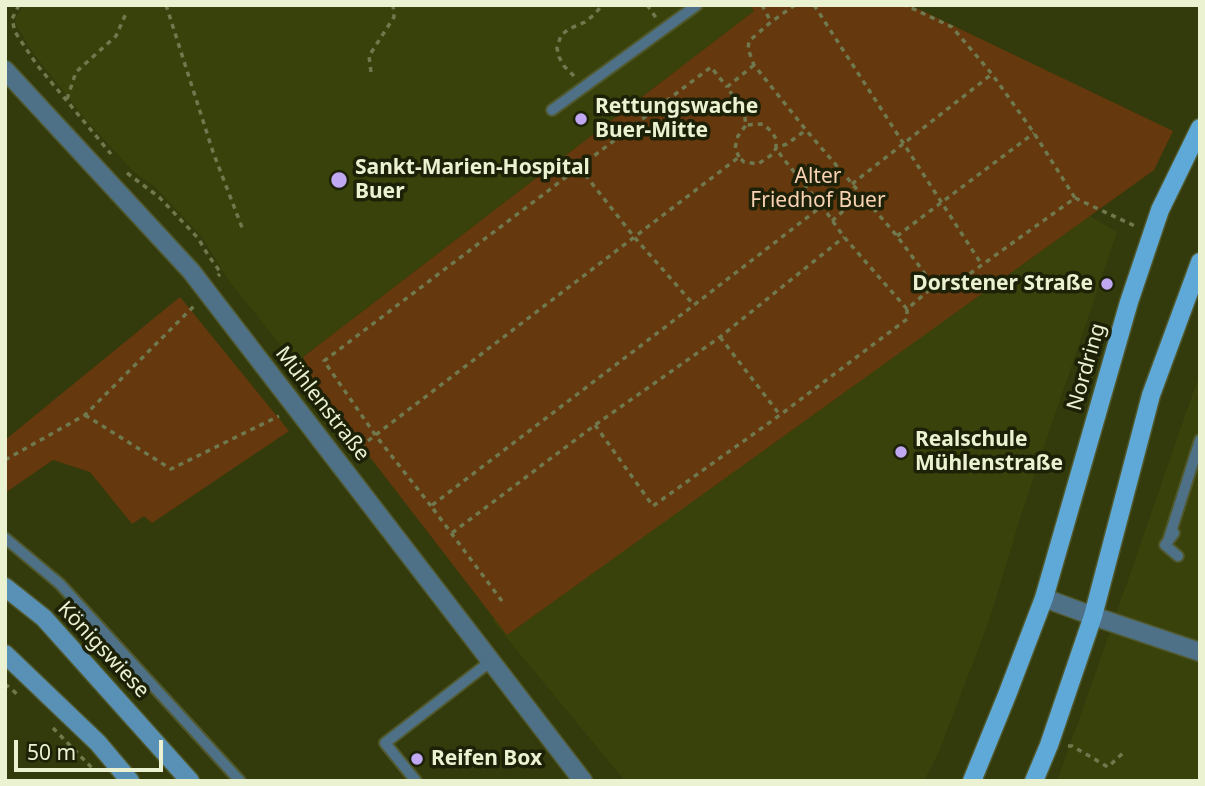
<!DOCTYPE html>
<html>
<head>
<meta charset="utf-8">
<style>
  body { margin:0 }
  #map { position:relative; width:1205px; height:786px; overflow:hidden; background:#333b0c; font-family:"Noto Sans",sans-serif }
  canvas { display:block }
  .frame { position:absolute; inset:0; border:7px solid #eaf2d2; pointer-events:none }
  .scale { position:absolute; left:14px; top:740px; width:149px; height:32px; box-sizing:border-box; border:4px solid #eaf2d2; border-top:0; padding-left:9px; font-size:21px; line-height:24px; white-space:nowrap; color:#eaf2d2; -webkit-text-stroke:5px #1c2107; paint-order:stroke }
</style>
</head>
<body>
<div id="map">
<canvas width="1205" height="786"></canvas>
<div class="frame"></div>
<div class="scale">50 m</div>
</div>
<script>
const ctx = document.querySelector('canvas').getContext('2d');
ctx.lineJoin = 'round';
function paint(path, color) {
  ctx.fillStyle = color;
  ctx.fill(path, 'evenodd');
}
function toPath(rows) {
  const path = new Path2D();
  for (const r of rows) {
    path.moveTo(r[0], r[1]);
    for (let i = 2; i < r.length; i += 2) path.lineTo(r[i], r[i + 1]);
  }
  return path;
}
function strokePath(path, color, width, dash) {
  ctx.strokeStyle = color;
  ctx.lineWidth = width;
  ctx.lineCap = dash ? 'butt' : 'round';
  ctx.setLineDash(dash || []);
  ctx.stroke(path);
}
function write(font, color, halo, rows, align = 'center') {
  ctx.font = font + ' "Noto Sans",sans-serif';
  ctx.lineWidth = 7;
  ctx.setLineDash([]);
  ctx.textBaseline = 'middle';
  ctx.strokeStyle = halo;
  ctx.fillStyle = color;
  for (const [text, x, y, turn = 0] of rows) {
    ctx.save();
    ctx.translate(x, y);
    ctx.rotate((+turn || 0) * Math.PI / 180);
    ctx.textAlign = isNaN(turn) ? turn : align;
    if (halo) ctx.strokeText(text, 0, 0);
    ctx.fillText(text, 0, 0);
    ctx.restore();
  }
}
paint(toPath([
  [24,5,750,5,754,11,295,363,229,281,202,237,155,187,135,173,86,120,33,53,15,23,16,17],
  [1074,207,1117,232,1021,515,989,621,938,754,924,781,625,781,492,620,544,597,679,508,840,396,1017,247],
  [1200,373,1200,781,1057,781,1099,663]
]), '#38420a');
paint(toPath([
  [750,5,910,5,1173,131,1154,170,507,635,316,387,303,357,754,11],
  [180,297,289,431,152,523,144,516,132,524,90,472,53,460,5,493,5,440]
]), '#65380d');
const lane = toPath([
  [552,110,697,5],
  [1174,533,1165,545,1178,556],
  [5,538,60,584,240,781],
  [1169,538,1200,440],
  [416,781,385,743,491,661]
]);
const street = toPath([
  [5,70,191,271,583,781],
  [1044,598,1093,616,1200,652]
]);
const secondary = toPath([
  [5,587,44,618,190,781],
  [5,654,98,743,130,781]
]);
const primary = toPath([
  [972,781,1007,695,1044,598,1129,302,1160,210,1200,128],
  [1034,781,1049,745,1093,616,1151,395,1200,262]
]);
strokePath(lane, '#50582c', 14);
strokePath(street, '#50582c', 21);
strokePath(secondary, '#50582c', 21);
strokePath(primary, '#50582c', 21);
strokePath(toPath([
  [19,5,12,19,15,32,37,65,111,154],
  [166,5,213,152,243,230],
  [647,5,657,19],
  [762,5,771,22],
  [795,5,771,22,749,41,748,49,754,65,806,130,897,236,934,286],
  [814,5,982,265],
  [754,65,727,87,744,112,746,125,763,124,772,132,776,139,776,148,782,157,822,206],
  [371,72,369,56,394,17,393,5],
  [574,76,564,66,559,57,557,48,561,35,569,29,585,22,595,14,602,5],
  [67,99,76,72,116,36,127,11],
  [739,157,735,148,738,136,746,125],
  [579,167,635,238,694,305],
  [127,173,159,197,198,238,208,255,221,273,218,276],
  [852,184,992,74],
  [1075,198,1137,227],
  [832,221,861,195],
  [897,236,1034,133],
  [720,337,780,415],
  [85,415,171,469,279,416],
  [595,425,653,506,780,415,907,319,907,309,934,286,954,285,1075,198,1034,133,992,74,952,27,905,5],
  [352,453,739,157,744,162,758,164,773,154,776,148,787,144,806,130],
  [5,460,85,415,196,304],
  [431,506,376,436,324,361,711,67,727,87],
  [452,533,595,425,720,337,844,237],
  [502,601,431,506,694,305,822,206,844,237,907,309],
  [5,684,17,694],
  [53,728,94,770],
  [1068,746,1072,746,1108,767,1123,753]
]), '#70784e', 3.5, [5, 5]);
strokePath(lane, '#4e7188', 10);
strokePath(street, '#4e7188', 18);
strokePath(secondary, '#5991b6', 18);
strokePath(primary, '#5fa9d9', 18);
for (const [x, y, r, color] of [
  [581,119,7,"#c1a8f3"],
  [339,180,9,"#c1a8f3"],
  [1107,284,7,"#c1a8f3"],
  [901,452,7,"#c1a8f3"],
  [417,759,7,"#c1a8f3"]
]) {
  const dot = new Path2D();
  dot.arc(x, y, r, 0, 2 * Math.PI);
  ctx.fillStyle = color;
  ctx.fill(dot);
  strokePath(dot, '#1c2107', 2.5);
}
write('bold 21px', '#eaf2d2', '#1c2107', [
  ["Rettungswache",595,107],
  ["Buer-Mitte",595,131],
  ["Sankt-Marien-Hospital",355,168],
  ["Buer",355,192],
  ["Dorstener Straße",1093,284,"right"],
  ["Realschule",915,440],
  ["Mühlenstraße",915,464],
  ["Reifen Box",431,759]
], 'left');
write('21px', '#fad2b4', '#1c2107', [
  ["Alter",818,177],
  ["Friedhof Buer",818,201]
]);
write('21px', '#eaf2d2', '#1c2107', [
  ["Nordring",1087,367,-74],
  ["Mühlenstraße",322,404,52],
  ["Königswiese",103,650,47]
]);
</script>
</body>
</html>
